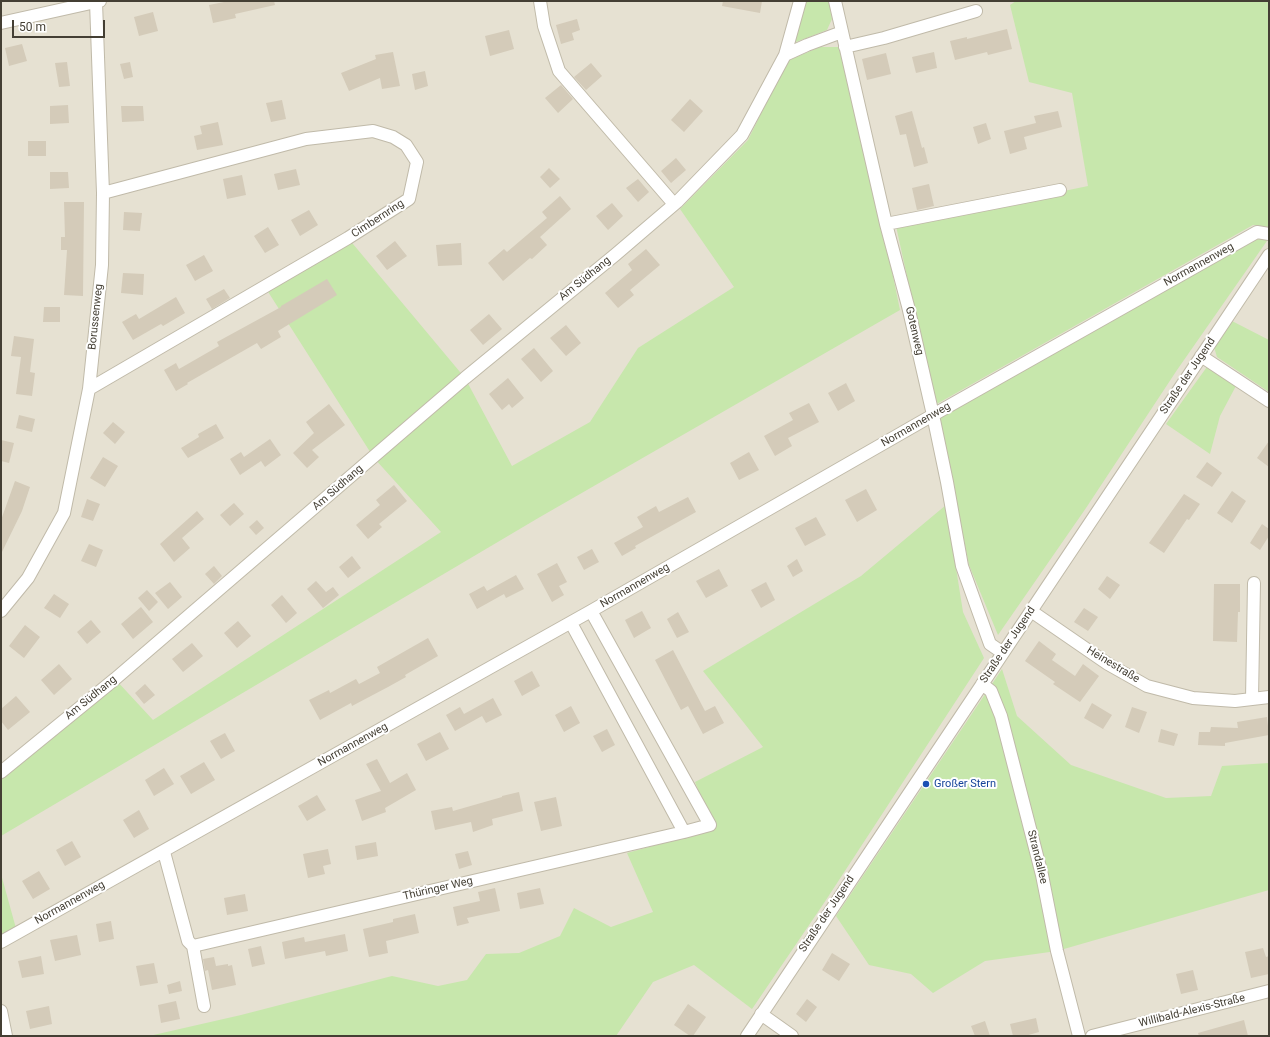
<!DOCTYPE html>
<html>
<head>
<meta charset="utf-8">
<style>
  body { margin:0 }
  #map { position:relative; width:1270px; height:1037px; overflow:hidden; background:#f2efe4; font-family:Roboto,sans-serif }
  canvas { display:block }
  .frame { position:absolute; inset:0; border:2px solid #443f34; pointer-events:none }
  .scale { position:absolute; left:12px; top:20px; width:93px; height:18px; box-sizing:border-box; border:2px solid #443f34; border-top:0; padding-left:5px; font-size:12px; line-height:14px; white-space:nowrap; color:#443f34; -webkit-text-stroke:3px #fff; paint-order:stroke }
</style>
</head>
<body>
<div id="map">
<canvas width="1270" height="1037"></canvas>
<div class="frame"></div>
<div class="scale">50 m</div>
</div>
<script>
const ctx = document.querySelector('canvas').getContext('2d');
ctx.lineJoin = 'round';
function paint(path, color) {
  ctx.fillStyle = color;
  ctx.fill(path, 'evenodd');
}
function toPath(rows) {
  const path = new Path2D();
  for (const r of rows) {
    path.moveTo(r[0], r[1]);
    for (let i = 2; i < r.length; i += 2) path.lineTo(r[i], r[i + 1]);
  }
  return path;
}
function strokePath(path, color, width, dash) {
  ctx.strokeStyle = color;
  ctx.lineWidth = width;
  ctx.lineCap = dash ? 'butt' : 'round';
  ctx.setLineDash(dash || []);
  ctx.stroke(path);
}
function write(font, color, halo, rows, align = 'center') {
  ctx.font = font + ' Roboto,sans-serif';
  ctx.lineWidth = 4;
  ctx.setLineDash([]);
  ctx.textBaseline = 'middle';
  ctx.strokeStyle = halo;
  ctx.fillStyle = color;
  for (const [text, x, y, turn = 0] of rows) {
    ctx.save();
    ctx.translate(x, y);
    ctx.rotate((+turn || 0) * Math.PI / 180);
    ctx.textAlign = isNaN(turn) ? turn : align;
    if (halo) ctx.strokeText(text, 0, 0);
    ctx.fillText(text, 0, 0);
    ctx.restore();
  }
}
paint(toPath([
  [1,1,1269,1,1269,1036,1,1036]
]), '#e6e1d2');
paint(toPath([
  [804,1,829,1,832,19,827,30,791,44],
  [1016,1,1269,1,1269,84,1268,86,1269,87,1269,227,1253,225,935,405,896,226,1088,186,1072,93,1029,82,1010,5],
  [820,47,840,47,883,228,900,310,540,517,1,836,1,772,115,679,153,720,441,532,374,458,265,287,348,238,465,378,512,466,590,422,638,348,734,287,680,209,748,140,787,61],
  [1269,238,1177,370,1086,508,998,635,969,565,952,482,936,419,1253,240],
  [1232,321,1269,340,1269,392,1217,357,1214,347],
  [1209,364,1237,384,1220,416,1210,454,1166,424],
  [946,505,963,612,984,658,824,903,752,1009,694,965,653,982,616,1036,149,1036,241,1015,392,976,438,986,467,980,486,954,519,953,560,936,574,908,611,927,653,912,627,853,714,829,695,782,763,747,703,671,861,576],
  [1002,669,1017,716,1071,765,1166,798,1211,796,1222,766,1269,763,1269,890,1057,951,985,961,933,993,911,974,869,965,836,916],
  [1,874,17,932,1,942]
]), '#c7e7ac');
paint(toPath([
  [229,1,274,1,275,5,235,14,236,18,213,23,209,5],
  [723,1,762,1,760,13,722,6],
  [153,12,158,31,139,36,134,17],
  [577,19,580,30,572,33,574,40,561,44,556,25],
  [1007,29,1012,49,988,55,987,52,955,60,950,41,967,37,967,39],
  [509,30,514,49,490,56,485,36],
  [22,44,27,61,9,66,5,48],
  [393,52,400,86,382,89,380,78,349,91,341,73,376,59,375,55],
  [934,52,937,68,916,73,912,57],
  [886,53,891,74,867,80,862,59],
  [67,62,70,86,59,87,55,63],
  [130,62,133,77,124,79,120,64],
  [591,63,602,76,586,90,574,77],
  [425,71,428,86,415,90,412,74],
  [561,85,573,99,558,113,545,98],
  [690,99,703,111,684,132,671,120],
  [282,100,286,119,271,122,266,103],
  [68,105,69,123,50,124,50,106],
  [121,106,143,106,144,121,122,122],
  [912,111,922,148,924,147,928,163,914,167,906,134,900,135,895,116],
  [1058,111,1062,127,1024,137,1027,149,1010,154,1004,131,1036,123,1034,116],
  [218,122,223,145,197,150,194,136,202,134,200,126],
  [986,123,991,139,978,144,973,127],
  [28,141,46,141,46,156,28,156],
  [676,158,686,170,671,183,661,171],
  [549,168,560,179,550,188,540,177],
  [296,169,300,185,278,190,274,174],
  [50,172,68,172,69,188,50,189],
  [242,175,246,195,227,199,223,179],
  [638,179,649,192,638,202,626,188],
  [929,184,934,206,917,210,912,188],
  [560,196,571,209,540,237,547,245,532,259,530,258,503,281,488,263,504,249,507,252,547,218,542,212],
  [64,202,84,202,83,296,64,295,67,250,61,250,61,237,65,237],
  [612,203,623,216,608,230,596,216],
  [309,210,318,225,300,236,291,220],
  [124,212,142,213,140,231,123,230],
  [268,227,279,245,265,253,254,236],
  [395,241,407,256,387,270,376,256],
  [461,243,462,265,438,266,436,245],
  [646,249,660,265,630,290,634,295,618,308,605,293,632,270,628,264],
  [204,255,213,271,195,281,186,265],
  [123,273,144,274,143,295,121,293],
  [327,279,337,295,278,331,281,337,261,349,257,343,187,383,188,384,176,391,164,370,176,363,179,369,219,346,217,342,281,307,281,306],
  [224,289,230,298,212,309,206,299],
  [176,297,185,313,163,326,161,324,133,340,122,322,136,314,139,319],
  [44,307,60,307,60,322,43,322],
  [489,314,502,329,483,345,470,330],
  [566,325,581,343,566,356,550,338],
  [14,336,34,339,30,372,35,373,32,396,16,394,21,357,11,356],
  [534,348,553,371,541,382,521,359],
  [508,378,524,398,512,408,509,404,502,410,489,394],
  [846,383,855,401,838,411,828,393],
  [809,403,819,422,788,438,792,446,775,456,764,436,793,420,789,413],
  [329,404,345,425,312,450,319,457,307,468,293,453,314,433,306,422],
  [19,415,35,419,32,432,16,428],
  [113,422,125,432,115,444,103,433],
  [216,424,224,438,188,458,181,448,199,437,198,434],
  [270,439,281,455,265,467,261,461,240,475,230,459,241,452,244,457],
  [1,440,14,443,9,463,1,461],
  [1269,441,1269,467,1257,458],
  [749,452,759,470,739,480,730,463],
  [103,457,118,466,105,487,90,478],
  [1207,462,1222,473,1212,487,1196,477],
  [15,481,30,487,22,511,1,554,1,520],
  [394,485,407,501,379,524,382,527,368,539,356,525,380,505,376,500],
  [866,489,877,510,857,522,845,500],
  [1232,491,1246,501,1232,523,1217,513],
  [1184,494,1200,504,1189,520,1187,519,1164,553,1149,543],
  [688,497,696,512,635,546,636,548,622,556,614,543,643,527,637,517,656,506,659,512],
  [87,499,100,504,93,521,81,517],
  [234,503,244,514,230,526,220,515],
  [197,511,204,519,182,538,190,548,174,562,160,544],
  [816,517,826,535,805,546,795,528],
  [257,520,264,528,256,535,249,527],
  [1262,524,1269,529,1269,536,1260,550,1250,543],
  [89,544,103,550,96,567,81,561],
  [592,549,599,562,584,570,577,557],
  [352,556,361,568,348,578,339,567],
  [797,559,803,571,793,577,787,566],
  [557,563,567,582,559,586,564,595,552,602,537,574],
  [214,566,222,576,214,584,205,574],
  [719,569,728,586,706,598,696,581],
  [516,575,524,589,506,598,504,594,477,609,469,594,484,586,487,591],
  [1107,576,1120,585,1110,599,1098,589],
  [316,581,326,592,333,587,339,595,323,608,307,589],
  [170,582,182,597,168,609,155,593],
  [766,582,775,600,761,608,751,590],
  [1214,584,1240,584,1240,612,1238,612,1237,642,1213,641],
  [147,590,158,602,149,611,138,598],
  [54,594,69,604,60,618,44,608],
  [282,595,297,613,286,623,271,605],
  [141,607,153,622,133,639,121,624],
  [1084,608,1098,617,1088,631,1074,622],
  [642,611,651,628,634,638,625,620],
  [678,612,689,632,677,638,667,619],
  [91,620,101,632,87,644,77,632],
  [238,621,251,636,237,648,224,633],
  [25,625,40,637,24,658,9,646],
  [428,638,438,656,405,675,406,677,388,687,352,706,351,703,320,720,309,700,329,690,330,693,356,679,359,684,380,673,377,667],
  [1039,641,1056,654,1052,660,1075,676,1083,664,1099,676,1080,702,1053,684,1055,682,1025,661],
  [192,643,203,656,183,672,172,659],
  [673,650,705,711,715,706,724,723,703,734,688,706,681,710,655,660],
  [59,664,72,679,54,695,41,680],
  [532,671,540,686,522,696,514,681],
  [145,684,155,695,144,704,135,693],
  [16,696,30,712,8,730,1,721,1,709],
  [493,698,502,715,486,723,482,716,455,731,446,715,460,707,464,714],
  [1092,703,1112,715,1103,729,1084,718],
  [571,706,580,723,564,732,555,715],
  [1132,707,1147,712,1139,733,1125,727],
  [1267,717,1269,735,1225,743,1225,746,1198,745,1199,732,1210,732,1211,727,1238,728,1237,722],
  [607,729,615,745,602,752,593,736],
  [1161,729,1178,734,1174,746,1158,742],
  [440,732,449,749,426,761,417,744],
  [225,733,235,751,221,759,210,741],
  [377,759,390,783,407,773,416,790,385,808,386,812,362,821,355,800,381,791,366,764],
  [204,762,215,780,191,794,180,776],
  [164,768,174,784,154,796,145,780],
  [519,792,523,811,492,819,493,825,473,832,471,822,435,830,431,811,452,807,453,811,502,797,502,796],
  [317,795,326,810,307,821,298,806],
  [556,797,562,826,541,831,534,802],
  [139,810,149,829,134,838,123,820],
  [72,841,81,857,65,866,56,850],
  [376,842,378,856,357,860,355,846],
  [328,849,331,864,323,866,325,874,308,878,303,854],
  [468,851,472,865,459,869,455,854],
  [39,871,50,889,33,899,22,881],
  [495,888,500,911,467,918,469,923,457,926,453,907,480,901,478,892],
  [540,888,544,904,520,909,517,893],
  [245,894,248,911,227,915,224,898],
  [415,914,419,933,386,941,388,953,369,957,363,929,393,922,393,919],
  [111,921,114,939,99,942,96,924],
  [345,934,348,951,326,956,325,951,285,959,282,942,304,937,305,942],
  [77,935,81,955,55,961,50,940],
  [261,946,265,964,252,967,248,949],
  [1263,948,1266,957,1269,956,1269,974,1251,978,1245,952],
  [832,953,850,964,839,981,822,970],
  [41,956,44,974,22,978,18,961],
  [214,957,216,966,228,964,228,966,232,965,236,985,212,990,208,970,205,971,203,959],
  [154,963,158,983,140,986,136,966],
  [1193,970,1198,990,1181,994,1176,974],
  [180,981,182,991,169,994,167,985],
  [807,999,817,1007,806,1022,796,1014],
  [176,1001,180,1019,161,1023,158,1005],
  [688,1004,706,1017,693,1036,690,1036,674,1025],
  [49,1006,52,1024,30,1029,26,1011],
  [1036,1018,1039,1032,1025,1036,1013,1036,1010,1024],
  [1244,1020,1248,1036,1199,1036,1198,1033],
  [985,1021,990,1036,975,1036,971,1026]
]), '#d4cbb9');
const minor = toPath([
  [540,1,544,26,559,71,674,204],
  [835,1,886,224,908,306,933,415,947,482,962,566,990,644,1003,653],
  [1,23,100,1],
  [845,47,884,38,976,11],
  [785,55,807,45,842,32],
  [886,224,1060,190],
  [1201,356,1269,401],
  [89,389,348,238,409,199,417,162,406,145,393,137,373,131,306,139,103,193],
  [1,611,28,578,64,513,89,389,102,265,103,193,96,2],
  [1031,611,1108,664,1147,686,1193,698,1235,701,1269,697],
  [571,623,684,832],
  [982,684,991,691,1001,716,1042,875,1057,951,1079,1036],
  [1252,699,1254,583],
  [1,772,115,679,465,378,615,255,677,202,742,135,785,55,800,1],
  [164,852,188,941,193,946,684,832,710,825,591,611],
  [1,942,591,611,933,415,1257,232,1269,234],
  [193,946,204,1006],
  [1,1011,6,1036],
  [761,1014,792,1036],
  [747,1036,1269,255],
  [1092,1036,1269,991]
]);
strokePath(minor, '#c0baa9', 14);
strokePath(minor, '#fff', 12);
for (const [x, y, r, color] of [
  [926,784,4,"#1a4fb4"]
]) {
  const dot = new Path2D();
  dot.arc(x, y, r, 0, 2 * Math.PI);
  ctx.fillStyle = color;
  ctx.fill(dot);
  strokePath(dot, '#fff', 1.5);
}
write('11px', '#443f34', '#fff', [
  ["Cimbernring",378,219,-33],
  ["Normannenweg",1199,265,-29],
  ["Am Südhang",585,279,-39],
  ["Borussenweg",96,317,-84],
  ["Gotenweg",914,331,77],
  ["Straße der Jugend",1188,376,-56],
  ["Normannenweg",916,425,-30],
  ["Am Südhang",338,488,-41],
  ["Normannenweg",635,586,-30],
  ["Straße der Jugend",1008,645,-56],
  ["Heinestraße",1113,665,31],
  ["Am Südhang",91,698,-39],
  ["Normannenweg",353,745,-29],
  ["Strandallee",1037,857,76],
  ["Thüringer Weg",438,889,-13],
  ["Normannenweg",70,903,-29],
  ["Straße der Jugend",827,914,-56],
  ["Willibald-Alexis-Straße",1192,1011,-14]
]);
write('11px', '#164399', '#fff', [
  ["Großer Stern",934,784]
], 'left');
</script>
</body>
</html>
